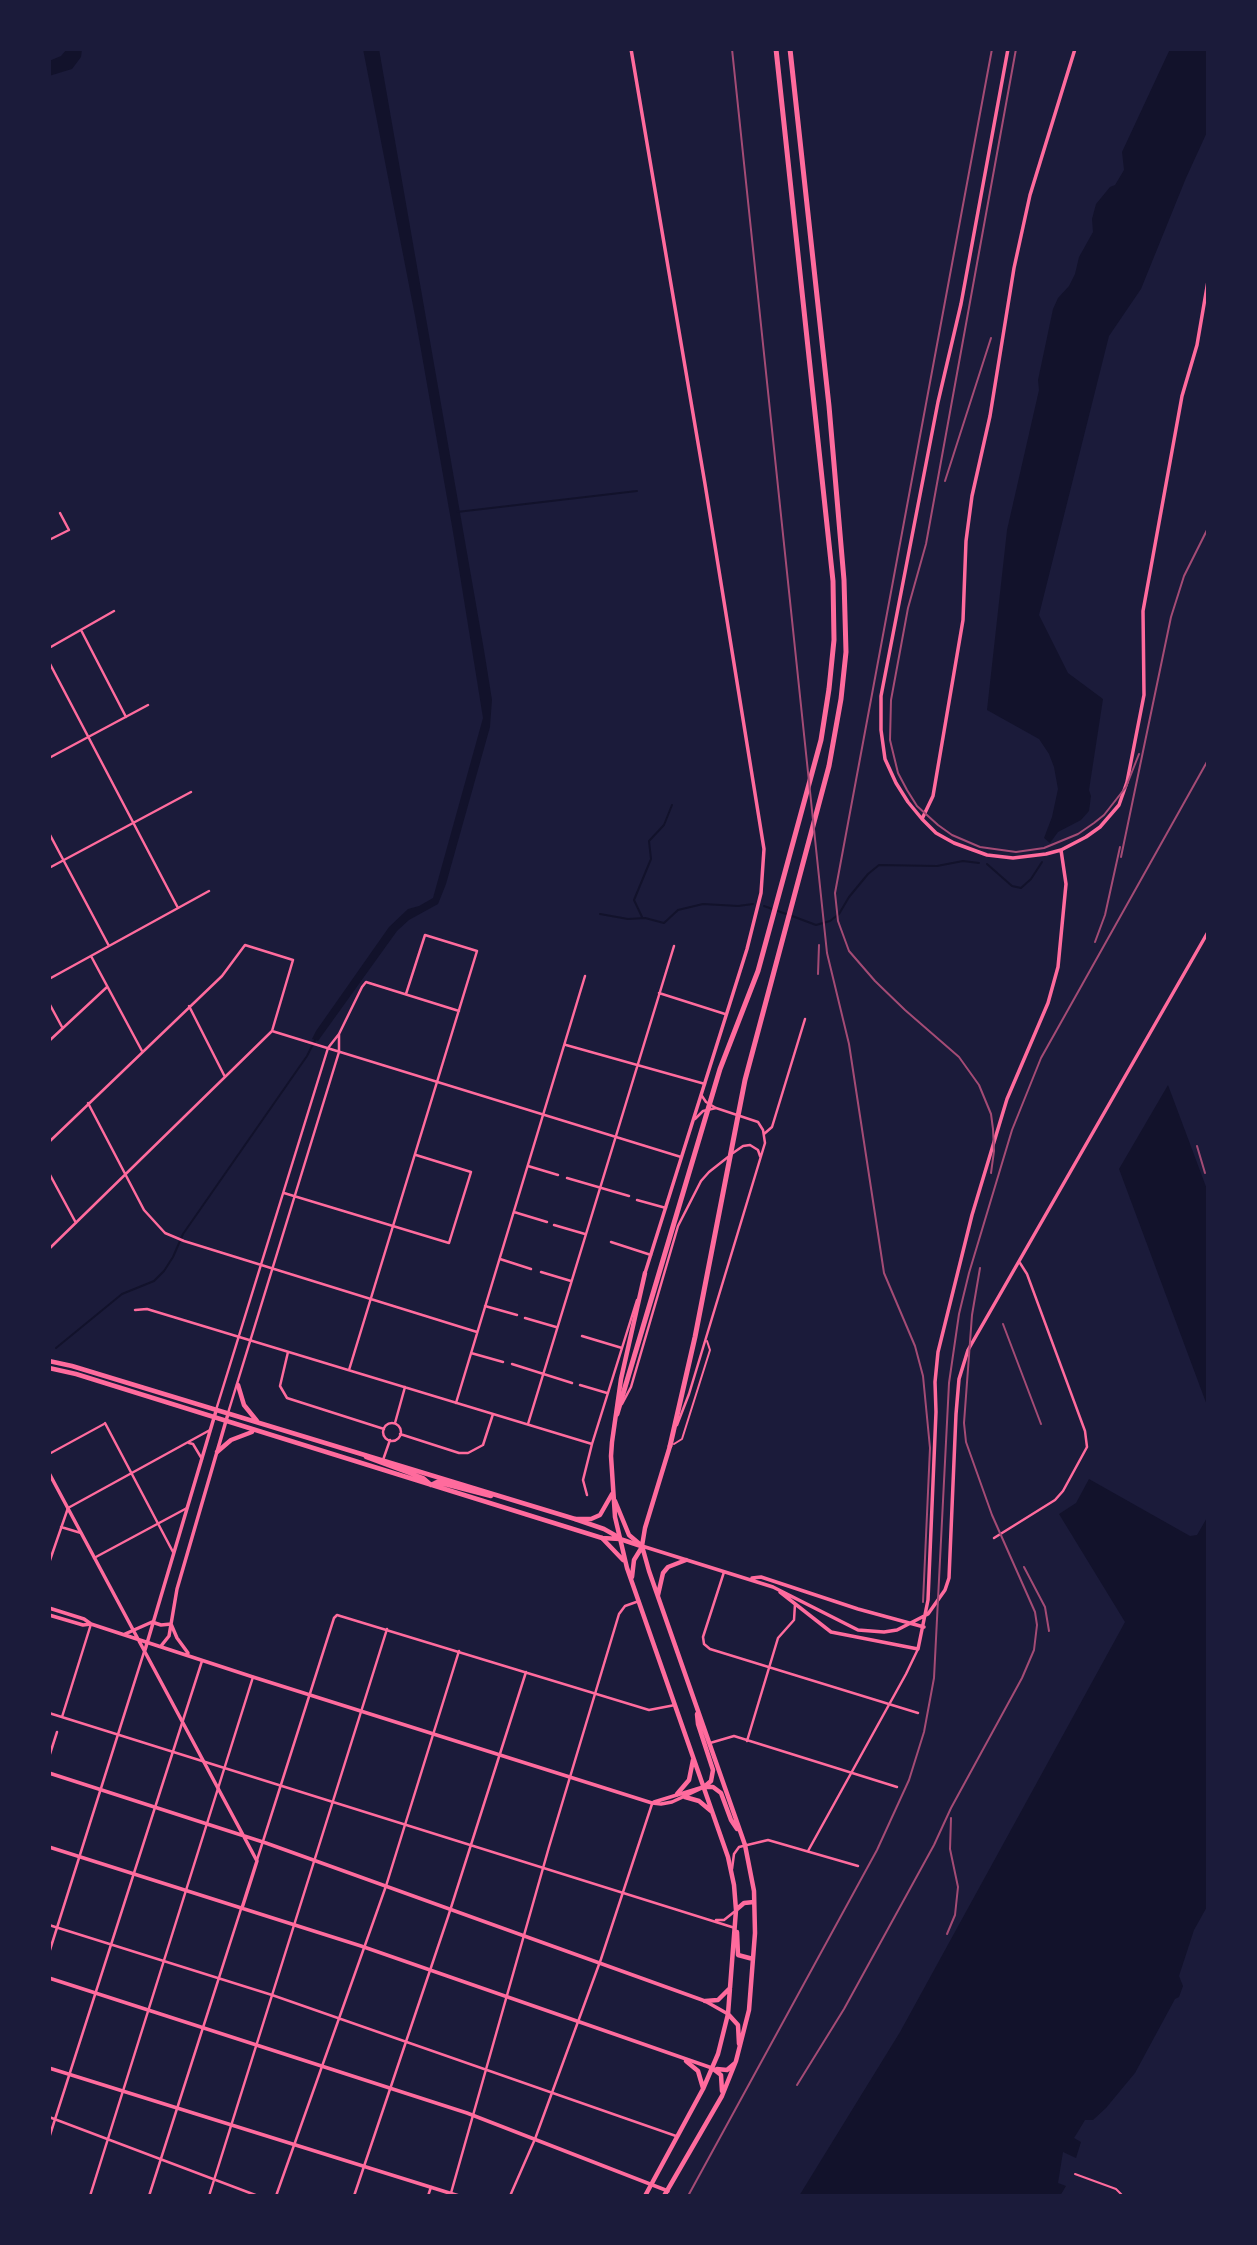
<!DOCTYPE html>
<html>
<head>
<meta charset="utf-8">
<style>
  body { margin:0 }
  #map { position:relative; width:1257px; height:2245px; overflow:hidden; background:#1b1b3a; font-family:Helvetica,sans-serif }
  canvas { display:block }
  .frame { position:absolute; inset:0; border:51px solid #1b1b3a; pointer-events:none }
</style>
</head>
<body>
<div id="map">
<canvas width="1257" height="2245"></canvas>
<div class="frame"></div>
</div>
<script>
const ctx = document.querySelector('canvas').getContext('2d');
ctx.lineJoin = 'round';
function paint(path, color) {
  ctx.fillStyle = color;
  ctx.fill(path, 'evenodd');
}
function toPath(rows) {
  const path = new Path2D();
  for (const r of rows) {
    if (r.length === 3) {
      path.moveTo(r[0] + r[2], r[1]);
      path.arc(r[0], r[1], r[2], 0, 2 * Math.PI);
      continue;
    }
    path.moveTo(r[0], r[1]);
    for (let i = 2; i < r.length; i += 2) path.lineTo(r[i], r[i + 1]);
  }
  return path;
}
function strokePath(path, color, width, dash) {
  ctx.strokeStyle = color;
  ctx.lineWidth = width;
  ctx.lineCap = dash ? 'butt' : 'round';
  ctx.setLineDash(dash || []);
  ctx.stroke(path);
}
paint(toPath([
  [67,49,82,49,81,57,72,69,49,76,49,61,61,56],
  [363,49,379,49,484,650,492,700,490,727,446,884,438,904,409,920,397,931,318,1041,312,1039,316,1031,389,927,408,909,419,906,433,898,483,718,453,532,415,316],
  [1170,49,1208,49,1208,130,1186,178,1141,289,1109,336,1039,615,1068,673,1103,699,1089,790,1091,796,1089,811,1081,820,1058,832,1050,843,1044,838,1052,817,1058,789,1054,767,1049,754,1039,739,987,710,1007,530,1039,390,1038,380,1053,309,1058,298,1069,286,1075,274,1079,257,1093,232,1092,219,1096,204,1110,187,1115,185,1124,170,1122,152],
  [1168,1085,1208,1192,1208,1408,1119,1169],
  [1089,1479,1190,1536,1197,1535,1208,1516,1208,1905,1194,1930,1179,1976,1183,1986,1179,1997,1175,1999,1135,2073,1106,2108,1093,2120,1085,2120,1079,2130,1074,2138,1081,2142,1076,2158,1063,2152,1058,2183,1066,2186,1060,2196,799,2196,900,2032,1125,1622,1059,1514,1076,1503]
]), '#12122b');
strokePath(toPath([
  [457,512,637,491],
  [987,864,1012,886,1021,888,1031,879,1042,862],
  [764,906,786,914],
  [600,914,628,919,645,918,664,923,678,910,703,904,738,906,753,904],
  [792,916,816,925,830,921,839,914,849,897,868,874,879,865,937,866,963,861,979,863],
  [642,917,634,900,651,859,649,841,664,825,672,805],
  [56,1348,122,1294,154,1281,164,1271,173,1257,183,1234,307,1056,315,1040]
]), '#12122b', 2);
strokePath(toPath([
  [674,1444,682,1439,710,1350,707,1341],
  [49,1454,104,1424],
  [1075,2174,1116,2189,1123,2196]
]), '#ff6b9d', 2);
strokePath(toPath([
  [49,540,69,530,60,513],
  [81,630,126,717],
  [49,648,114,611],
  [49,662,178,908],
  [49,758,148,705],
  [49,833,109,946],
  [49,868,191,792],
  [91,956,142,1051],
  [49,979,209,891],
  [659,993,725,1014],
  [49,1003,62,1027],
  [189,1006,225,1077],
  [272,1031,681,1157],
  [49,1041,107,987],
  [566,1045,705,1084],
  [88,1103,144,1210,165,1233,184,1241,477,1332],
  [695,1119,703,1111,716,1108],
  [764,1134,772,1127,805,1019],
  [49,1142,222,976,245,945,293,960,272,1031,49,1249],
  [733,1153,743,1146,750,1145,758,1150,760,1156],
  [528,1166,558,1175],
  [49,1173,76,1223],
  [567,1178,629,1196],
  [284,1193,449,1243,471,1172,416,1155],
  [637,1200,666,1208],
  [514,1212,547,1222],
  [554,1225,585,1234],
  [611,1242,651,1255],
  [500,1259,531,1269],
  [541,1272,571,1281],
  [485,1306,517,1315],
  [135,1310,147,1309,592,1444],
  [525,1318,556,1327],
  [582,1336,622,1348],
  [288,1352,280,1386,287,1398,384,1429],
  [471,1353,503,1362],
  [512,1364,572,1383],
  [349,1370,477,951,425,935,406,994],
  [580,1385,607,1393],
  [456,1403,585,976],
  [622,1404,631,1387,678,1226,701,1181,709,1172,728,1157],
  [216,1410,328,1048,339,1034,362,987,366,982,459,1011],
  [228,1413,339,1052,339,1034],
  [105,1423,173,1552],
  [395,1423,405,1387],
  [392,1432,9],
  [528,1424,674,946],
  [677,1425,689,1394,765,1143,763,1130,758,1122,716,1108,706,1102,702,1096],
  [400,1434,459,1453,468,1453,483,1445,493,1414],
  [189,1443,193,1444,202,1459],
  [383,1460,390,1440],
  [587,1495,583,1480,592,1444,637,1300],
  [61,1527,81,1533],
  [994,1538,1055,1500,1063,1491,1087,1447,1085,1431,1027,1274,1020,1263],
  [94,1558,187,1508],
  [49,1563,68,1508,210,1430],
  [724,1572,703,1637,704,1644,710,1649,918,1713],
  [49,1713,735,1928],
  [62,1717,91,1624],
  [747,1741,778,1638,794,1620,795,1604],
  [710,1743,734,1736,897,1787],
  [49,1757,57,1732],
  [808,1851,906,1674,918,1649],
  [257,1860,334,1618,337,1615,649,1710,675,1705],
  [732,1869,734,1854,739,1847,768,1840,858,1866],
  [716,1920,724,1920,734,1912],
  [49,1925,272,1995,676,2136],
  [49,1953,144,1652],
  [49,2117,258,2196],
  [49,2138,202,1661],
  [451,2193,549,1847,619,1614,625,1606,639,1601],
  [90,2196,253,1677],
  [149,2196,241,1909],
  [209,2196,387,1629],
  [276,2196,386,1886,459,1651],
  [354,2196,448,1917,526,1672],
  [428,2196,431,2187],
  [510,2196,535,2139,601,1959,652,1804]
]), '#ff6b9d', 2.5);
strokePath(toPath([
  [631,49,705,484,764,849,761,893,747,949,645,1273],
  [1008,49,961,304,938,402,881,696,881,730,885,759,896,783,908,802,922,819,936,833,954,843,987,855,1013,858,1046,854,1061,850,1086,837,1100,827,1119,805,1127,782,1144,695,1143,611,1182,396,1197,345,1208,281],
  [922,819,933,796,963,620,966,541,972,496,990,416,1014,268,1030,195,1075,49],
  [49,1473,257,1861,242,1908],
  [642,1546,773,1587,858,1630,884,1632,897,1630,928,1614,945,1590,949,1578,956,1414,959,1379,968,1350,1208,932],
  [752,1578,761,1577,858,1609,924,1627],
  [780,1592,831,1632,918,1649,928,1600,936,1412,935,1382,938,1352,972,1215,1007,1099,1048,1003,1058,967,1066,884,1061,850],
  [49,1608,84,1619,91,1624,253,1677,652,1803,661,1804,672,1802,704,1787],
  [49,1615,83,1625,91,1624],
  [125,1634,152,1622,161,1625,171,1624,177,1638,188,1653],
  [161,1646,169,1636,177,1589,228,1414],
  [145,1650,216,1411],
  [49,1773,266,1843,705,2001,728,2014],
  [654,1802,703,1787],
  [49,1847,361,1946,712,2068],
  [49,1978,467,2113,668,2191],
  [49,2068,459,2196]
]), '#ff6b9d', 3.5);
strokePath(toPath([
  [49,1361,72,1366,575,1519,604,1529,620,1538],
  [49,1368,76,1374,602,1538,620,1539,641,1546],
  [238,1385,244,1405,257,1421],
  [217,1452,231,1440,252,1432],
  [366,1457,423,1478,431,1485,437,1482,491,1496]
]), '#ff6b9d', 4.5);
strokePath(toPath([
  [615,1501,629,1535,642,1546],
  [575,1519,591,1519,600,1515,612,1494],
  [602,1538,623,1560],
  [632,1577,634,1560,642,1547],
  [658,1595,663,1573,668,1567,686,1560],
  [697,1714,698,1724,713,1770,711,1781,704,1787],
  [705,1787,713,1787,721,1793,731,1820,737,1829],
  [677,1794,689,1780,693,1760],
  [685,1797,699,1801,711,1811],
  [737,1909,744,1903,754,1902],
  [737,1932,738,1955,753,1959],
  [705,2001,718,2000,730,1988],
  [728,2014,738,2025,739,2044],
  [686,2061,698,2071,703,2088],
  [712,2068,721,2075,722,2091],
  [717,2069,727,2070,734,2064],
  [645,2196,703,2089,718,2054,728,2014,736,1910,734,1885,728,1857,627,1568,615,1517,611,1456,612,1442,621,1379,645,1273],
  [664,2196,722,2096,736,2061,749,2010,755,1933,754,1891,745,1845,649,1571,642,1546,645,1528,670,1446]
]), '#ff6b9d', 4.5);
strokePath(toPath([
  [617,1414,720,1069,758,971,821,740,829,689,834,640,833,581,776,49],
  [670,1446,695,1337,745,1080,829,766,841,699,846,652,844,580,829,406,790,49]
]), '#ff6b9d', 5);
strokePath(toPath([
  [732,49,827,953,849,1044,884,1273,915,1346,923,1376,930,1448,923,1602],
  [1016,49,926,544,908,608,891,700,890,740,898,773,907,790,917,806,938,825,952,835,980,847,1016,852,1044,848,1078,834,1094,823,1104,815,1126,787,1139,754],
  [945,481,991,338],
  [1121,857,1171,617,1184,576,1208,528],
  [1095,942,1105,915,1120,847],
  [818,974,819,945],
  [1197,1146,1205,1173],
  [991,1173,994,1151,993,1129,991,1114,979,1085,959,1057,905,1010,875,981,849,951,838,921,835,893,992,49],
  [1003,1324,1041,1424],
  [1024,1567,1045,1607,1049,1631],
  [947,1934,955,1915,958,1887,950,1849,951,1818],
  [797,2085,844,2009,934,1845,951,1808,1022,1678,1034,1650,1037,1625,1035,1612,992,1515,966,1442,964,1423,972,1315,980,1268],
  [688,2196,877,1850,909,1780,924,1732,934,1678,949,1383,959,1314,969,1273,1012,1130,1041,1058,1208,760]
]), '#a44b75', 2);
</script>
</body>
</html>
